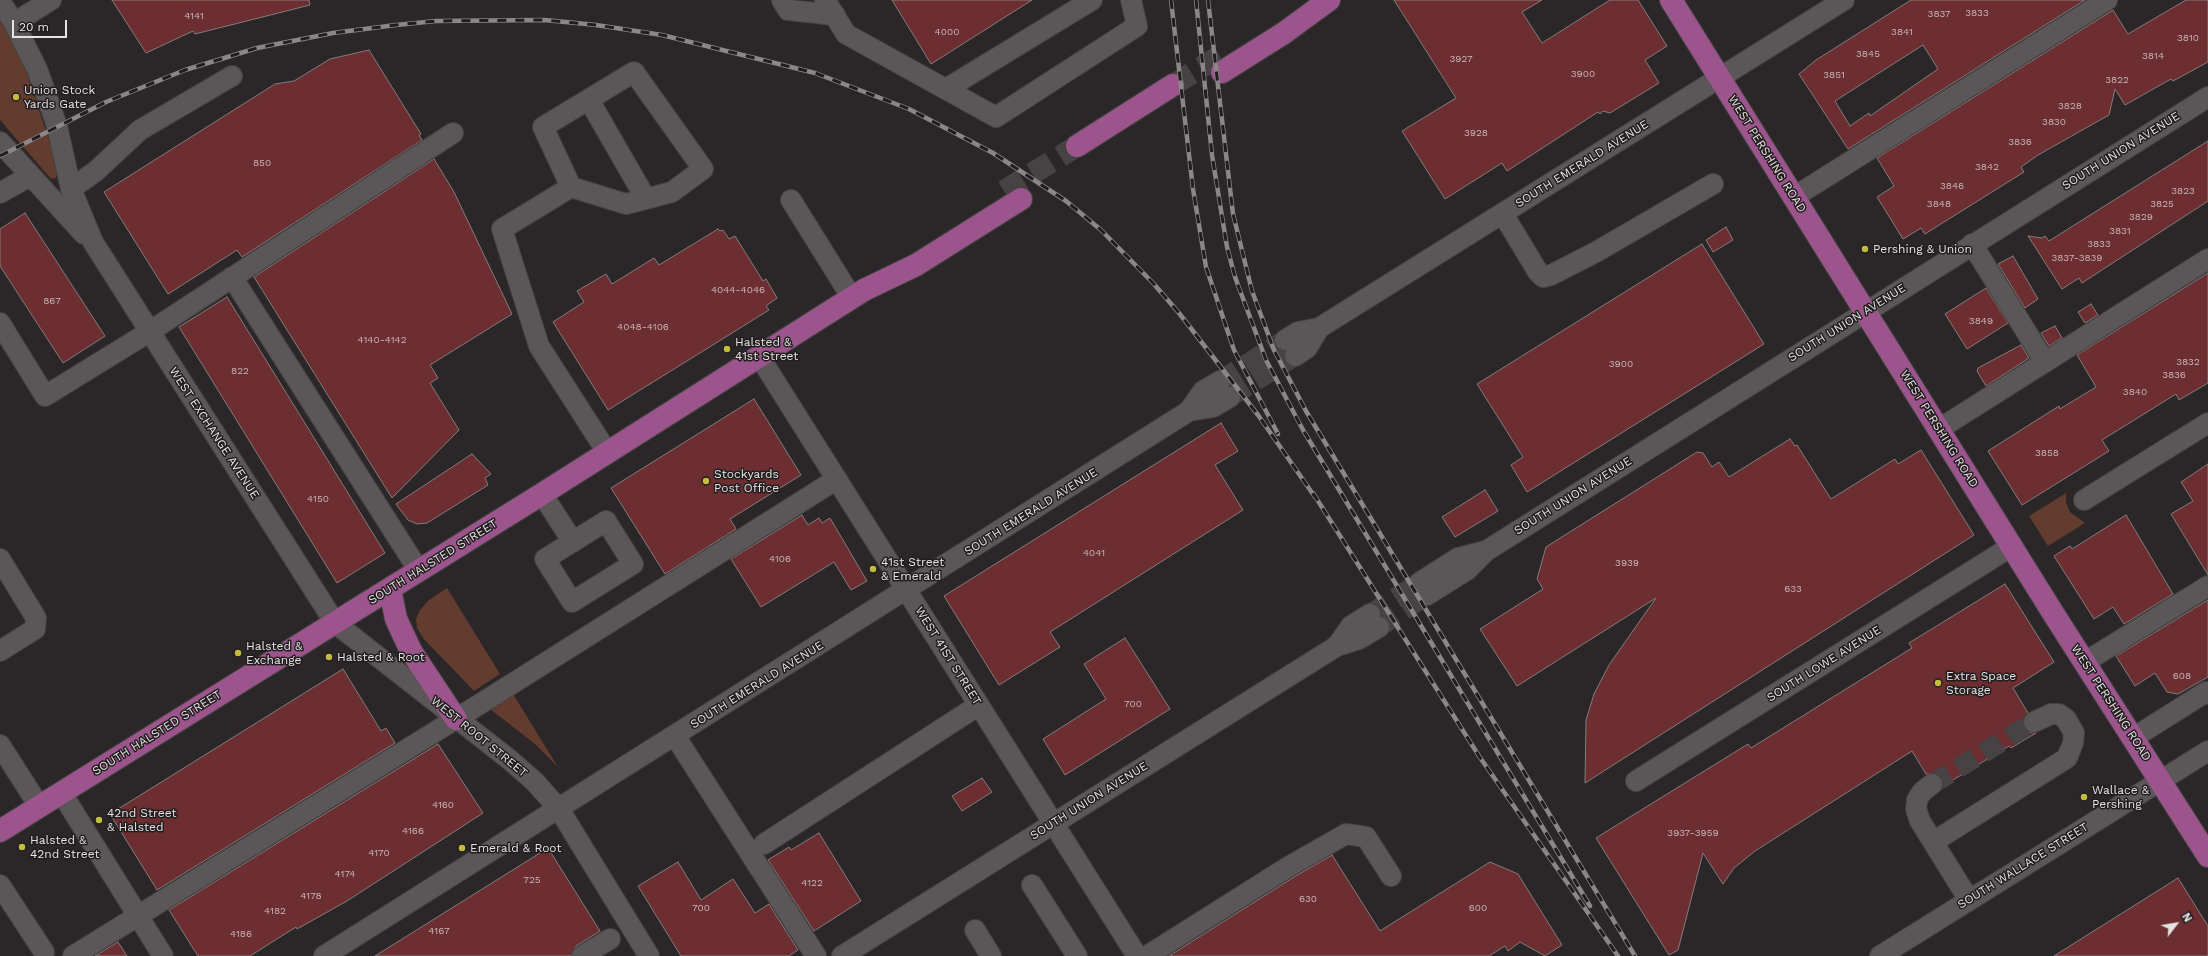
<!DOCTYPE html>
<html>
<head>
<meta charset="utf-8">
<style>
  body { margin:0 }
  #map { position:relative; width:2208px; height:956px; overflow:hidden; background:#2b2728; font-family:"Work Sans",sans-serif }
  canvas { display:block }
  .north { position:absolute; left:2156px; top:904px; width:40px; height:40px; -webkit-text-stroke:3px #211d1e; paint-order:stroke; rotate:59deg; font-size:11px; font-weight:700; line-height:16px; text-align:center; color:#e6e3e4 }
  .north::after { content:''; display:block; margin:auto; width:14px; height:18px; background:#e6e3e4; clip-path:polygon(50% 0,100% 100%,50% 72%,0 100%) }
  .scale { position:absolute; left:12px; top:20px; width:55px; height:18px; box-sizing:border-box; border:2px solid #e6e3e4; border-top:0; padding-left:5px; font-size:12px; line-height:14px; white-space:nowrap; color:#e6e3e4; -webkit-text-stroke:3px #211d1e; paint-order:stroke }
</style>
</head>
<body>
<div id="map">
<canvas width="2208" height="956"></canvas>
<div class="north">N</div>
<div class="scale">20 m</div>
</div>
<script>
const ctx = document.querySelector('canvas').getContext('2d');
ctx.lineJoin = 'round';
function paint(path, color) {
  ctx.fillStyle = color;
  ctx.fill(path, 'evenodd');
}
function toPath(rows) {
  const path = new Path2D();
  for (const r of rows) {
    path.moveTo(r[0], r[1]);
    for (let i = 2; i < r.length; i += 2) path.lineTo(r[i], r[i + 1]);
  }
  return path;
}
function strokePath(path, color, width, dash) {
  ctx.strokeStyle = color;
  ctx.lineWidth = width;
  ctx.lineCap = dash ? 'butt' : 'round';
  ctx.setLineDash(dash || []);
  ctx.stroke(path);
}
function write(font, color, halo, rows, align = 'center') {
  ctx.font = font + ' "Work Sans",sans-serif';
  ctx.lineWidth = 3;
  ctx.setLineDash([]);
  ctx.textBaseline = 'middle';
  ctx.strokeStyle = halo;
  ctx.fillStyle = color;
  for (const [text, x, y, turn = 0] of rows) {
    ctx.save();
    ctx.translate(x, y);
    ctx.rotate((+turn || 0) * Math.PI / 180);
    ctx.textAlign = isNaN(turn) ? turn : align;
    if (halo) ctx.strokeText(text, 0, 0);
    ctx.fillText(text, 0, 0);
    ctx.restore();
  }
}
paint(toPath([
  [0,21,17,50,26,71,51,146,57,173,56,178,51,179,0,120],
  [2066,493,2066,502,2070,512,2085,523,2048,546,2029,516],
  [447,588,500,674,474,691,423,638,417,628,416,619,420,610,429,600],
  [513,694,558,767,535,744,490,709]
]), '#613c2f');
const building = toPath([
  [112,0,309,0,310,5,195,34,193,31,146,53,112,0],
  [892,0,1032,0,931,64,892,0],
  [1394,0,1542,0,1522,12,1542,43,1610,0,1638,0,1667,46,1645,60,1659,83,1610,113,1603,111,1600,114,1598,112,1507,171,1502,163,1445,199,1402,131,1456,98,1394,0],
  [1911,0,2085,0,1848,149,1799,74,1816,60,1911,0],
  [1923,45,1938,69,1870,116,1869,113,1850,126,1835,101,1923,45],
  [2186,0,2208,0,2208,62,2173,81,2171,79,2125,105,2115,89,2109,115,2038,155,2021,167,2024,172,1936,227,1925,234,1921,228,1903,239,1877,197,1894,186,1877,158,2113,10,2128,34,2186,0],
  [369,50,421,134,419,135,422,140,242,257,237,250,168,294,104,192,275,84,294,81,330,59,369,50],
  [2208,141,2208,201,2082,283,2079,278,2062,289,2028,236,2042,238,2045,236,2049,241,2208,141],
  [434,159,454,192,512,314,430,365,438,378,430,383,459,430,392,498,254,277,434,159],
  [25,213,105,336,63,363,0,266,0,229,25,213],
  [1726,227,1733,240,1713,252,1706,240,1726,227],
  [718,229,720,231,723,230,729,239,735,236,763,281,766,279,777,298,766,306,769,310,608,410,553,322,584,302,577,291,606,274,612,284,654,258,659,265,718,229],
  [1702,244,1764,344,1527,492,1511,465,1523,457,1477,384,1702,244],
  [2013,256,2038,299,2025,308,1998,264,2013,256],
  [2208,273,2208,383,2179,400,2176,394,2102,440,2109,451,2022,505,1988,451,2059,406,2060,409,2096,387,2077,355,2208,273],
  [1986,288,2008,323,1967,349,1945,314,1986,288],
  [227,297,385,553,337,583,179,327,227,297],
  [2091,304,2098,315,2085,323,2078,312,2091,304],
  [2055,326,2062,338,2049,346,2041,333,2055,326],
  [2021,345,2029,358,1986,386,1977,371,1978,368,2021,345],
  [754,399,801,475,730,519,736,529,665,574,611,488,754,399],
  [1221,423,1238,451,1215,465,1243,510,1050,632,1060,647,999,685,944,596,1221,423],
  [1790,439,1795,446,1797,445,1831,499,1895,459,1898,464,1921,450,1974,535,1585,783,1586,720,1594,694,1609,665,1656,598,1517,686,1480,629,1543,589,1537,579,1546,547,1697,452,1703,453,1712,467,1719,462,1729,477,1790,439],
  [472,454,491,474,485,478,488,485,427,523,417,524,408,520,396,504,472,454],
  [2208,464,2208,575,2171,514,2193,501,2181,482,2208,464],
  [1485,490,1498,511,1455,537,1442,517,1485,490],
  [802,515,808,525,819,518,822,523,830,518,867,581,851,590,834,562,761,607,731,559,802,515],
  [2126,515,2173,594,2124,624,2113,607,2094,619,2054,556,2070,546,2072,549,2126,515],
  [2005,584,2054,662,2013,688,2028,713,2023,721,2024,727,2028,732,2036,733,2011,748,2009,746,1943,786,1941,777,1937,773,1926,774,1912,751,1755,851,1734,868,1723,884,1703,853,1678,950,1669,955,1596,838,1748,744,1751,748,1912,648,1909,643,2005,584],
  [2208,600,2208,677,2178,694,2167,692,2155,673,2135,686,2116,656,2208,600],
  [1125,638,1170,709,1065,775,1043,739,1106,699,1084,664,1125,638],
  [343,669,381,731,386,728,395,743,157,890,110,814,343,669],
  [438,744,483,813,347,901,297,929,296,927,250,956,198,956,169,910,438,744],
  [982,778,992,792,962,811,952,796,982,778],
  [819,833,861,901,814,931,768,860,789,847,791,850,819,833],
  [548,848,600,931,576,946,571,956,375,956,548,848],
  [1332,855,1380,931,1490,862,1518,874,1562,945,1545,956,1520,942,1508,951,1505,946,1489,956,1169,956,1294,877,1332,855],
  [678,862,701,900,733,879,755,913,769,904,798,950,789,956,681,956,638,886,678,862],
  [2178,878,2208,926,2208,956,2054,956,2178,878],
  [118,942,127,956,95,956,118,942]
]);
paint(building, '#6c2e31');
strokePath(building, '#827d7c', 1);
strokePath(toPath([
  [1220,381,1285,340],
  [1230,397,1295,356],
  [1370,614,1419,583],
  [1379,627,1427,595],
  [1932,784,2034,722]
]), '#474344', 20, [20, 10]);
strokePath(toPath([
  [1173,85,1221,55],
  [1004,191,1077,146]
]), '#474344', 22, [22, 11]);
const minor = toPath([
  [782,0,788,10,835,15],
  [825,0,846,34,996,117,1137,26,1131,0],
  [0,1,14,23,37,69,57,126,71,189,93,242,335,623,510,760,535,782,559,809,649,956],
  [14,23,51,0],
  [946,89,1092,0],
  [589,100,646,199],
  [0,142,84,234],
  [571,187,543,127,634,72,703,169,672,192,626,204,571,187,502,229,539,346,607,452],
  [71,189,96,171,140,130,232,76],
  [0,193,30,176],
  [1794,197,2107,0],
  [791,200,852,298],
  [1503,214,1538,272,1543,277,1551,275,1596,252,1713,184],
  [1972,244,2045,362],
  [232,277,419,571],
  [0,323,45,396,149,332,453,133],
  [1285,340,1298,332,1319,328,1844,0],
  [759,356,1137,956],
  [1295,356,1307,348,1319,328],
  [1189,411,1213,407,1230,397],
  [1939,429,2208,259],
  [542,494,573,542],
  [2084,500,2208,423],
  [606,521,633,564,572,602,545,559,606,521],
  [0,559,36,618,35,629,0,651],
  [1419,583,1458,558,1486,551],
  [1427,595,1467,570,1486,551,2208,97],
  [1337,646,1351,626,1370,614],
  [2085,662,2208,586],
  [675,736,816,956],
  [2133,738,2206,692,2208,694],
  [0,745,39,806],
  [1636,781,2012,546],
  [1932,784,1922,792,1917,800,1916,809,1920,821,1933,842],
  [61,792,163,956],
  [764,844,979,705],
  [0,885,44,952],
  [1032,885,1077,956],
  [1969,900,1933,842,2067,758,2073,743,2074,733,2066,719,2059,714,2051,714,2034,722],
  [975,930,991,956],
  [73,956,480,704,837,479],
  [324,956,1189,411,1203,391,1220,381],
  [582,956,610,939],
  [842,956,1337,646,1359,639,1379,627],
  [1147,956,1288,867,1346,834,1366,837,1391,876],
  [1880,956,2208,751]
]);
const major = toPath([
  [1671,0,2053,613,2208,856],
  [1222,72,1284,33,1329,0],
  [1077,146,1173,85],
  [390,589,396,619,411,651,456,719],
  [0,831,542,494,864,290,916,265,1021,199]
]);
strokePath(minor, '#464344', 22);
strokePath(major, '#464344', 24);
strokePath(minor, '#5b5657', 20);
strokePath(major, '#9c558c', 22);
const rail = toPath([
  [1171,0,1193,189,1206,267,1234,350,1278,434],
  [1196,0,1212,155,1227,247,1235,277,1266,360,1303,430,1590,906],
  [1208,0,1233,214,1252,291,1274,350,1306,411,1635,956],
  [0,156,106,102,185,70,257,48,333,33,396,25,436,21,545,20,596,25,662,35,815,73,909,109,993,153,1066,201,1101,230,1153,283,1179,313,1258,415,1315,497],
  [1313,493,1479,756,1618,956]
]);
strokePath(rail, '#8b8788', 4.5);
strokePath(rail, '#211d1e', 3, [9]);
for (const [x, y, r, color] of [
  [16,97,4,"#c4bc3e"],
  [1865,249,4,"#c4bc3e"],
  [727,349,4,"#c4bc3e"],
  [706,481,4,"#c4bc3e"],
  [873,569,4,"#c4bc3e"],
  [238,653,4,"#c4bc3e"],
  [329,657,4,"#c4bc3e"],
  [1938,683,4,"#c4bc3e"],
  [2084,797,4,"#c4bc3e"],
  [99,820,4,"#c4bc3e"],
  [22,847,4,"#c4bc3e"],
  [462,848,4,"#c4bc3e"]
]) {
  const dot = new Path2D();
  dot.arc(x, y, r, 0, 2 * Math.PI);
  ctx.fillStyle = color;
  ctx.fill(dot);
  strokePath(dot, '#211d1e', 1.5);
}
write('10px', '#c8b6b7', null, [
  ["3833",1977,13],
  ["3837",1939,14],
  ["4141",194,16],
  ["4000",947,32],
  ["3841",1902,32],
  ["3810",2188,38],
  ["3845",1868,54],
  ["3814",2153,56],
  ["3927",1461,59],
  ["3900",1583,74],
  ["3851",1834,75],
  ["3822",2117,80],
  ["3828",2070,106],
  ["3830",2054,122],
  ["3928",1476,133],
  ["3836",2020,142],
  ["850",262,163],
  ["3842",1987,167],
  ["3846",1952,186],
  ["3823",2183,191],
  ["3848",1939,204],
  ["3825",2162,204],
  ["3829",2141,217],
  ["3831",2120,231],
  ["3833",2099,244],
  ["3837-3839",2077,258],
  ["4044-4046",738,290],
  ["867",52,301],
  ["3849",1981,321],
  ["4048-4106",643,327],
  ["4140-4142",382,340],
  ["3832",2188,362],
  ["3900",1621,364],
  ["822",240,371],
  ["3836",2174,375],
  ["3840",2135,392],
  ["3858",2047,453],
  ["4150",318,499],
  ["4041",1094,553],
  ["4106",780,559],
  ["3939",1627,563],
  ["633",1793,589],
  ["608",2182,676],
  ["700",1133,704],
  ["4160",443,805],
  ["4166",413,831],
  ["3937-3959",1693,833],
  ["4170",379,853],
  ["4174",345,874],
  ["725",532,880],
  ["4122",812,883],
  ["4178",311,896],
  ["630",1308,899],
  ["700",701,908],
  ["600",1478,908],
  ["4182",275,911],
  ["4167",439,931],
  ["4186",241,934]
]);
write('12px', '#e6e3e4', '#211d1e', [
  ["Union Stock",24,90],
  ["Yards Gate",24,104],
  ["Pershing & Union",1873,249],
  ["Halsted &",735,342],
  ["41st Street",735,356],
  ["Stockyards",714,474],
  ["Post Office",714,488],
  ["41st Street",881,562],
  ["& Emerald",881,576],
  ["Halsted &",246,646],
  ["Exchange",246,660],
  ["Halsted & Root",337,657],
  ["Extra Space",1946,676],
  ["Storage",1946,690],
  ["Wallace &",2092,790],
  ["Pershing",2092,804],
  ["42nd Street",107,813],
  ["& Halsted",107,827],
  ["Halsted &",30,840],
  ["42nd Street",30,854],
  ["Emerald & Root",470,848]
], 'left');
write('12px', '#e6e3e4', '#211d1e', [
  ["SOUTH UNION AVENUE",2121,151,-32],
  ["WEST PERSHING ROAD",1767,154,58],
  ["SOUTH EMERALD AVENUE",1582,164,-32],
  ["SOUTH UNION AVENUE",1847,323,-32],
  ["WEST PERSHING ROAD",1939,429,58],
  ["WEST EXCHANGE AVENUE",214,433,57],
  ["SOUTH UNION AVENUE",1573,496,-32],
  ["SOUTH EMERALD AVENUE",1031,512,-32],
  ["SOUTH HALSTED STREET",433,562,-32],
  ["WEST 41ST STREET",948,656,58],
  ["SOUTH LOWE AVENUE",1824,664,-32],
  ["SOUTH EMERALD AVENUE",757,685,-32],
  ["WEST PERSHING ROAD",2111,703,57],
  ["SOUTH HALSTED STREET",157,733,-32],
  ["WEST ROOT STREET",479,737,39],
  ["SOUTH UNION AVENUE",1089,801,-32],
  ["SOUTH WALLACE STREET",2023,866,-32]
]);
</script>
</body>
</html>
